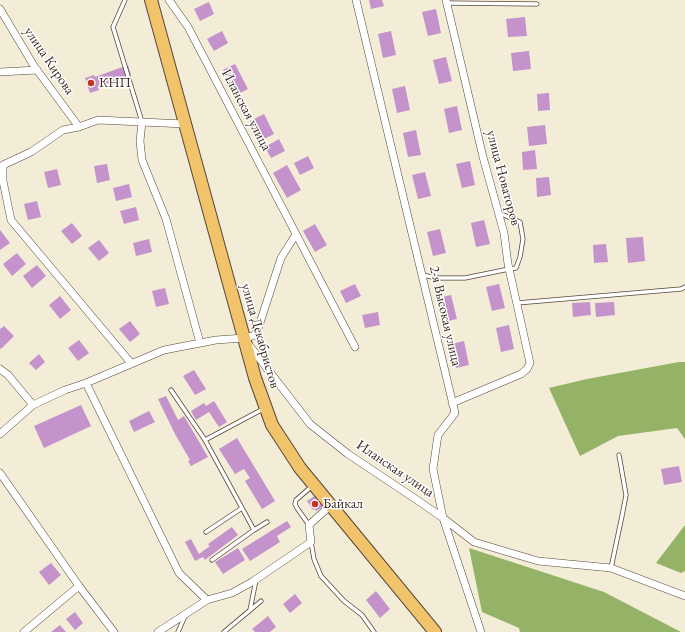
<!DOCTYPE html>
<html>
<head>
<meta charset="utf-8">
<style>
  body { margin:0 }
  canvas { display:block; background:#f3ecd7 }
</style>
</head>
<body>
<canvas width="685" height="632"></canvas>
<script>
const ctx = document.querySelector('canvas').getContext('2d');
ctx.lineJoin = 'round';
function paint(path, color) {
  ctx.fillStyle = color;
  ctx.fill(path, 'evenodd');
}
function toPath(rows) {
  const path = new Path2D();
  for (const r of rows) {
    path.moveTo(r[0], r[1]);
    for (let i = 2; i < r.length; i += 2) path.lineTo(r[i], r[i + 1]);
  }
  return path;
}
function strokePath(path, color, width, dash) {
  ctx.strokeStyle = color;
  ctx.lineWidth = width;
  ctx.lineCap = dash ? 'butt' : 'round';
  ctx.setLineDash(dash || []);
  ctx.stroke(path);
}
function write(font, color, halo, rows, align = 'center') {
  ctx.font = font + ' "EB Garamond",serif';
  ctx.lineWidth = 3;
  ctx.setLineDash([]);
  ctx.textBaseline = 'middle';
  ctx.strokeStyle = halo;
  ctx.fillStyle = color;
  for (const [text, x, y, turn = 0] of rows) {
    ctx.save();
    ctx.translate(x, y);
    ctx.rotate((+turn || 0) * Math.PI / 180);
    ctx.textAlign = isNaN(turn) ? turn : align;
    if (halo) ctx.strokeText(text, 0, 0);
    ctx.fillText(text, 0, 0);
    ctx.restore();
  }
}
paint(toPath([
  [679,362,685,362,685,439,677,428,618,436,580,456,549,388,587,379],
  [685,525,685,571,681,573,656,563],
  [469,548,604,592,681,632,520,632,519,628,482,612]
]), '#95b366');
paint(toPath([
  [369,0,382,0,384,6,371,9],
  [209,2,214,14,200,21,194,9],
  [436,9,441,33,428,36,422,12],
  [525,17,527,36,508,37,506,19],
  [222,31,228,43,214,51,207,39],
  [391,31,396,55,383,58,378,34],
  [529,51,531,69,513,71,511,53],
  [446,57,452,81,439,84,433,60],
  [235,64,248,89,236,95,223,70],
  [128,65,131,75,98,87,99,90,90,93,85,78,94,75,95,77],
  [405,86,410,110,397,113,392,89],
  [549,93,550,110,538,111,537,94],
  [457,106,462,130,449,133,444,109],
  [264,114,274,134,260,141,250,121],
  [545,125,547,144,529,146,527,127],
  [416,130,421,155,408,157,403,133],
  [279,139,285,151,271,158,265,147],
  [535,150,537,169,523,170,522,152],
  [308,156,314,168,300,175,294,163],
  [470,161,475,185,462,188,456,164],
  [107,164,110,180,97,183,94,166],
  [287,165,301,190,287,198,273,173],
  [57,169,61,185,48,188,44,172],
  [425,172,431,196,418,199,412,175],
  [549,177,551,195,537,197,536,178],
  [129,184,132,197,116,201,113,188],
  [37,201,41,217,28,220,24,204],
  [136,207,139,220,124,224,120,211],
  [484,220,490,244,476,247,471,223],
  [72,223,82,236,72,244,61,231],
  [315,224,327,245,315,252,303,231],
  [440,229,446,253,433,256,427,232],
  [0,230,10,243,0,250],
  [643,237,645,261,628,263,626,238],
  [149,239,152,252,136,256,133,243],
  [99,240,109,253,99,261,88,248],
  [606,244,608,262,594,263,593,245],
  [17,253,26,264,12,276,3,264],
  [37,265,46,276,32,288,23,276],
  [355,284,361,296,346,303,340,291],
  [499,284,505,308,492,311,486,287],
  [165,288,169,304,156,307,152,291],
  [451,295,457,319,444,322,438,298],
  [60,296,71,310,60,319,49,305],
  [590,302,591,315,573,317,572,303],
  [614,302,615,315,596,317,595,303],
  [378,312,380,325,365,328,362,315],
  [130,321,140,334,130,342,119,329],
  [509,325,514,349,501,352,496,328],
  [4,326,14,336,1,349,0,348,0,329],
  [79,340,89,353,78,361,68,348],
  [464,341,469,365,456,368,451,344],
  [39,354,45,362,36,370,29,363],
  [194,370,206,389,195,395,183,376],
  [166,396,178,420,184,416,208,457,191,466,188,461,190,460,175,434,158,399],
  [214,401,227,422,219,427,209,412,196,420,191,411,204,403,206,406],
  [81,405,91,426,44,448,34,426],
  [149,411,155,422,134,432,129,421],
  [237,438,275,501,262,509,245,481,250,478,244,469,235,474,219,449],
  [679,466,682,482,664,485,661,469],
  [316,495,324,506,316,511,314,509,313,510,307,501],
  [287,521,291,527,277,536,280,542,250,561,242,549],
  [232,527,238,535,205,560,203,557,195,561,185,542,191,539,199,554,210,546,208,544],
  [238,548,245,560,223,574,215,562],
  [51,563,61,575,49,585,39,572],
  [376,591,390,609,380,618,366,600],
  [295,594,302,603,290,613,283,604],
  [75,612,83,623,75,630,66,619],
  [268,616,276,627,270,632,255,632,252,629],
  [60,625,66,632,51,632]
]), '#c593cb');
const lane = toPath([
  [125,0,113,27,142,122],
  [447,3,537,4],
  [422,275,437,278,465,278,509,269,516,268,520,257,523,239,520,222,499,213],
  [517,303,681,289,685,287],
  [171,390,205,440],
  [309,525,297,508,295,504,296,500,311,487],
  [254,530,267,522],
  [206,532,242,508],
  [311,542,314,559,321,576,344,601,362,615,374,632],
  [212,560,254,530,205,440,263,409],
  [611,568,622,516,626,495,619,455],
  [250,610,256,580],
  [178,632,185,616],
  [224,632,261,601]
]);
const street = toPath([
  [169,0,188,27,355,347],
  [356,0,455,413,438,435,433,469,443,518,481,632],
  [446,0,483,157,504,233,508,264,530,363,527,369,521,374,452,403],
  [0,9,34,66,79,127],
  [0,72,37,70],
  [142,122,140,141,142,160,166,219,200,343],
  [249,345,310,424,348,454,417,500,443,518,474,542,538,561,611,568,685,596],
  [131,363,11,220,3,181,3,165,31,152,63,130,79,127,98,120,185,124],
  [0,369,8,375,33,405],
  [86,383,179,573,207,600,158,632],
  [0,434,33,405,65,390,86,383,164,350,216,340,244,338,256,335,281,258,296,234],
  [0,473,79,586,114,632],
  [207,600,232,593,252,582,311,542,309,525,331,505],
  [24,632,79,586]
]);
const primary = toPath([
  [151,0,255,378,272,425,300,468,435,632]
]);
strokePath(lane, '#57473a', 5);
strokePath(street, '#57473a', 8);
strokePath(primary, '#57473a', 14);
strokePath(lane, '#fff', 3.5);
strokePath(street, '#fff', 7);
strokePath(primary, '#f1c36a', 12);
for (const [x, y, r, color] of [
  [91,83,4,"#c8321e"],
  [315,504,4,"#c8321e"]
]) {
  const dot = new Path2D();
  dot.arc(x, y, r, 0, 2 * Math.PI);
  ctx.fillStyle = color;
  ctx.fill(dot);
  strokePath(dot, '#fff', 1.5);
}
write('14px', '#3b2a1e', '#fff', [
  ["улица Кирова",49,61,56],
  ["Иланская улица",246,110,62],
  ["улица Новаторов",503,178,75],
  ["2-я Высокая улица",445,316,77],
  ["улица Декабристов",260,336,74],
  ["Иланская улица",395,469,34]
]);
write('14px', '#3b2a1e', '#fff', [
  ["КНП",99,83],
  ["Байкал",323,504]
], 'left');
</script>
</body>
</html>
